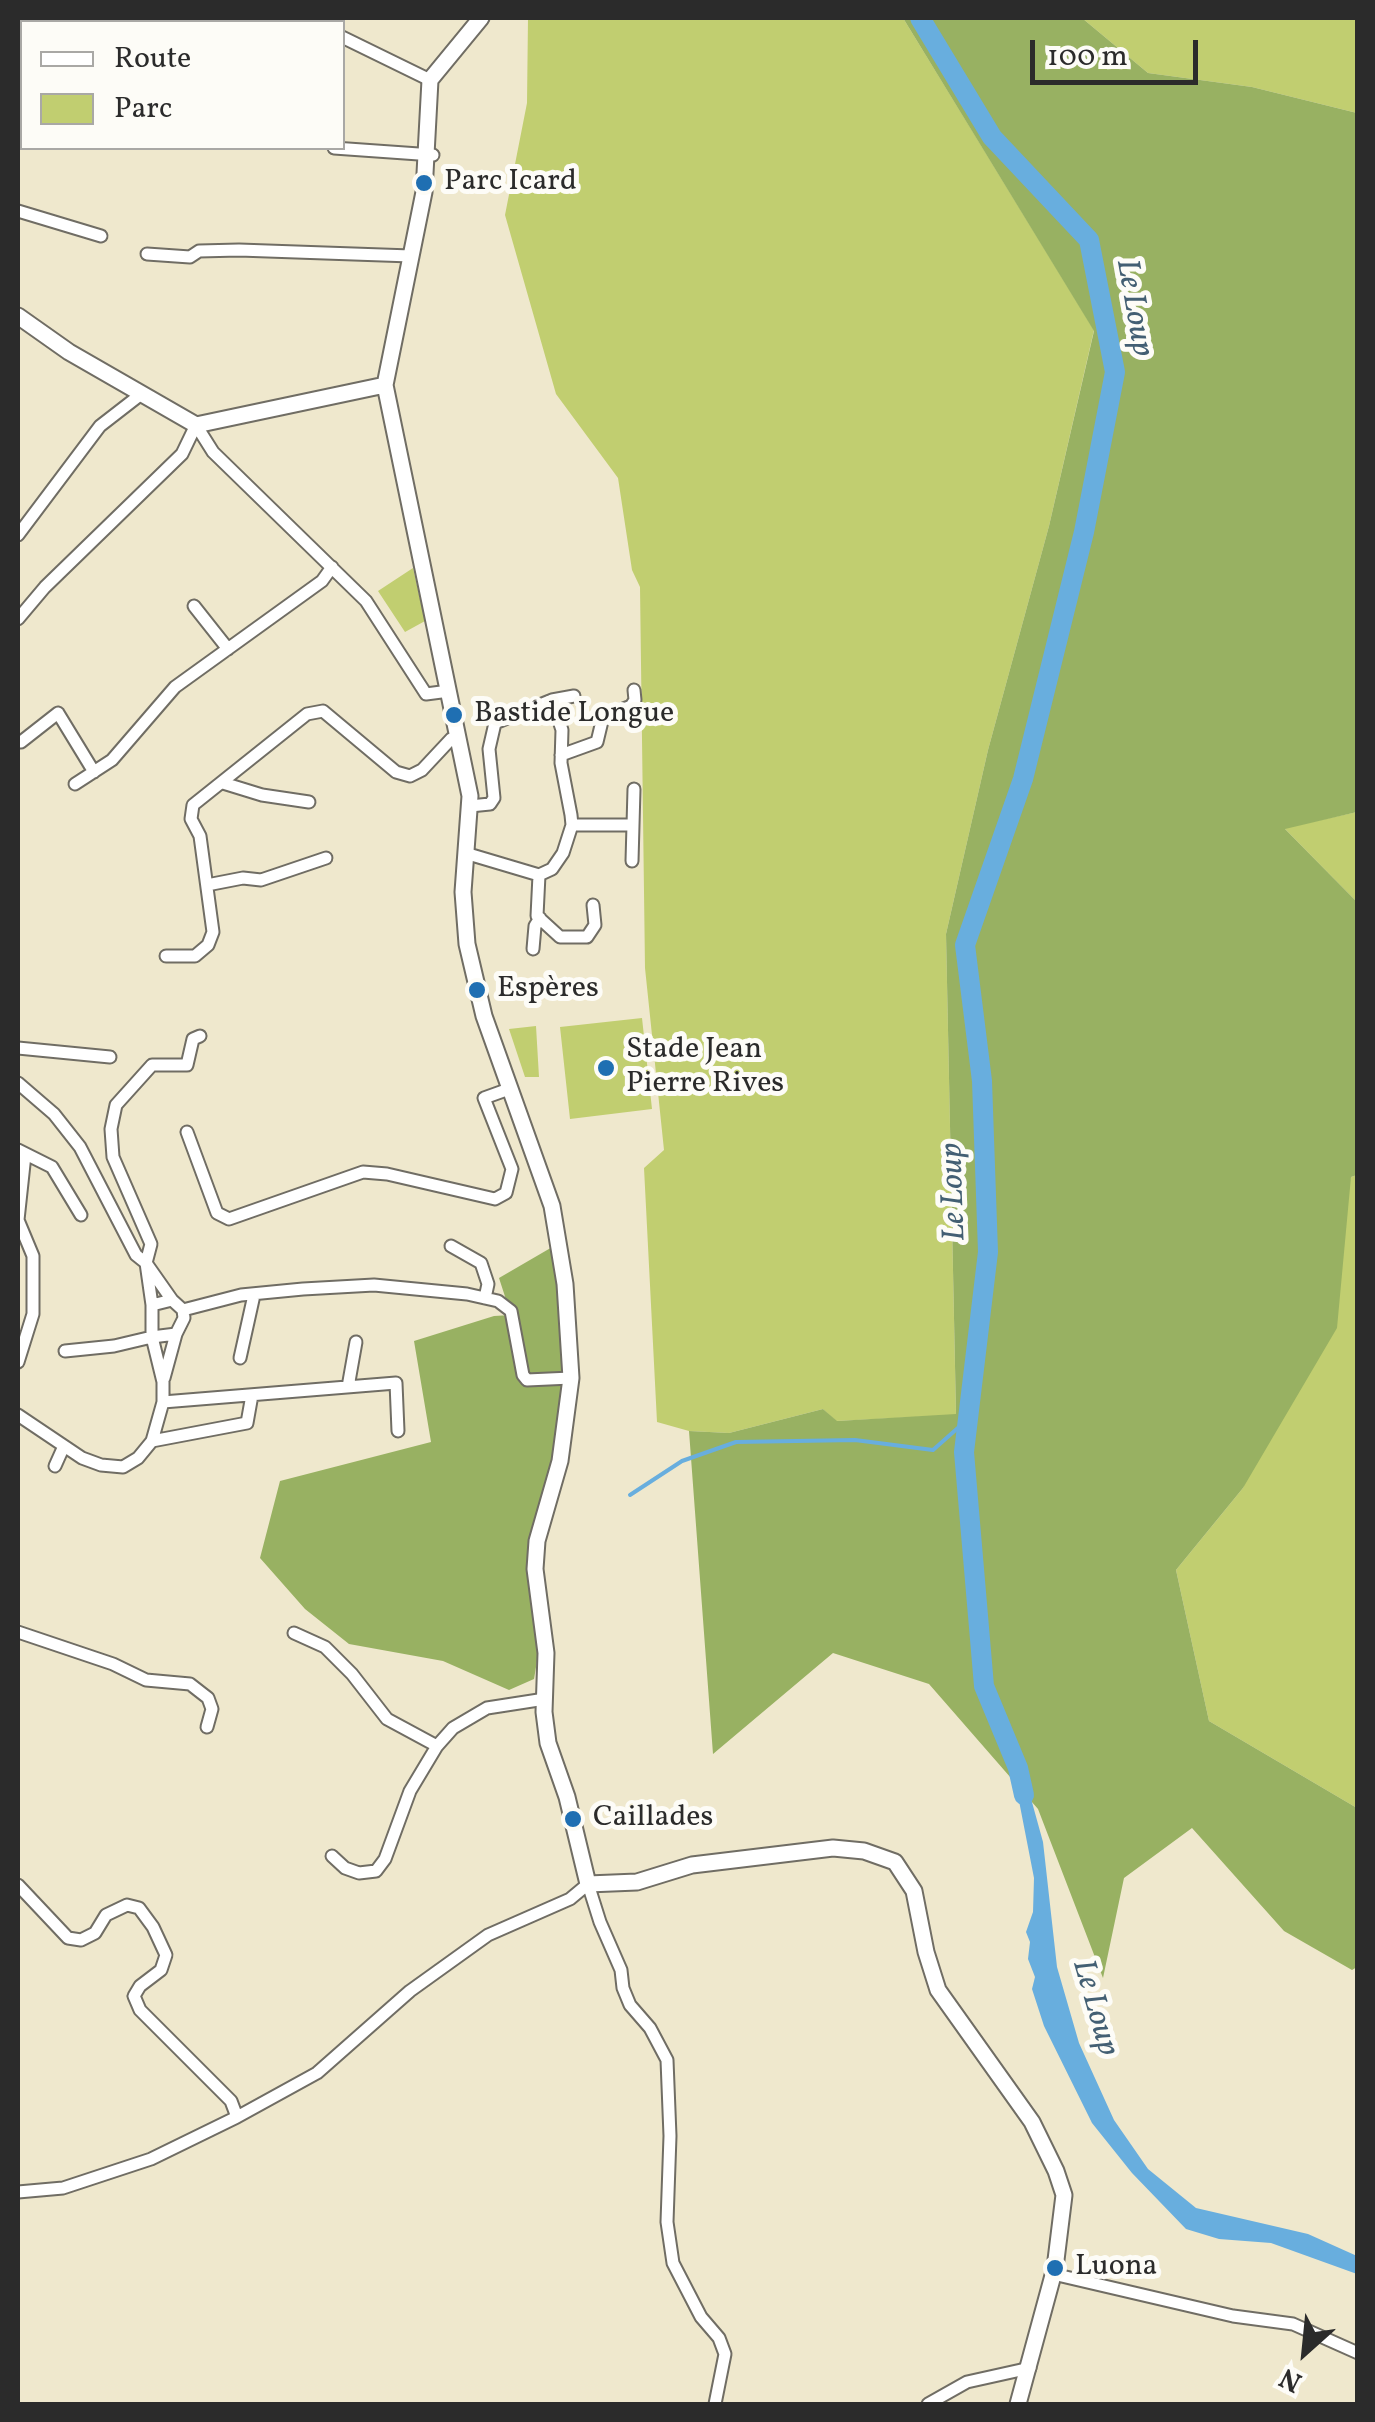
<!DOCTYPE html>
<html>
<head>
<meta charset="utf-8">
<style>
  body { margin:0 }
  #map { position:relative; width:1375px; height:2422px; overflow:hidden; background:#efe8cd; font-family:Vollkorn,serif }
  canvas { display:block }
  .frame { position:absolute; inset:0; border:20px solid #2b2b2b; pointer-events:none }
  .legend { position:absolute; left:20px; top:20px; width:325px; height:130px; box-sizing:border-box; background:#fdfcf7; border:2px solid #a9a8a5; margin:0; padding:12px 18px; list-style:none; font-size:30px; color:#2b2b2b }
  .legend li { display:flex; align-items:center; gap:20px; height:50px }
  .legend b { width:50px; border:2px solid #a9a8a5 }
  .north { position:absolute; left:1255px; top:2302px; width:100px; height:100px; -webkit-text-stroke:8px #fdfcf7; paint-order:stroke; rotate:207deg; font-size:28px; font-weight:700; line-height:40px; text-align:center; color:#2b2b2b }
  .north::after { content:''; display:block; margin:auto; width:35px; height:45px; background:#2b2b2b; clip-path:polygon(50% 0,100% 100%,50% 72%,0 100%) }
  .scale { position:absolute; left:1030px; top:40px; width:168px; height:45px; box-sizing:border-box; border:5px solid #2b2b2b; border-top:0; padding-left:12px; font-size:30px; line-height:35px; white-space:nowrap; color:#2b2b2b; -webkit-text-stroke:8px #fdfcf7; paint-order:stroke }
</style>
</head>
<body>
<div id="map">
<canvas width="1375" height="2422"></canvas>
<div class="frame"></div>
<ul class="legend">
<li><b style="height:12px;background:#fff"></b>Route</li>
<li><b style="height:28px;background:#c1ce70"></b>Parc</li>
</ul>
<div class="north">N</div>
<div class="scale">100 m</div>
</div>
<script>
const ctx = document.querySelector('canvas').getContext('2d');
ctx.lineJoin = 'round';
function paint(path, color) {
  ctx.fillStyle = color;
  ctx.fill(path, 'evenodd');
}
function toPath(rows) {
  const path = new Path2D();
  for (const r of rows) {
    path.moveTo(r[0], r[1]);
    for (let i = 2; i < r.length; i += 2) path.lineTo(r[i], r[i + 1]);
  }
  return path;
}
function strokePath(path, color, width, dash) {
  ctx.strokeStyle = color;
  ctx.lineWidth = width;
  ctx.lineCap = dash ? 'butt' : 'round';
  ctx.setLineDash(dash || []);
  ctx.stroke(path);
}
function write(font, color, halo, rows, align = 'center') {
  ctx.font = font + ' Vollkorn,serif';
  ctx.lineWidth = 10;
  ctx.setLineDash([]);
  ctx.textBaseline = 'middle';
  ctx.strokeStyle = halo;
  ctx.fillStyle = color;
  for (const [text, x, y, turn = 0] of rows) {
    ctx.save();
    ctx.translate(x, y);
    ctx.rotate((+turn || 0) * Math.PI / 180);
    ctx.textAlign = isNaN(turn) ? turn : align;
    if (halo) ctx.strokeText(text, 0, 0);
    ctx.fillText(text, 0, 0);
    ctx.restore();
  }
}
paint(toPath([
  [528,18,903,18,1094,330,1049,526,988,750,946,934,956,1415,836,1421,823,1409,729,1433,689,1431,657,1422,644,1168,664,1150,645,968,640,587,632,570,618,478,556,394,505,215,527,103],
  [1082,18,1357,18,1357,113,1252,87,1148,73],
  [413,568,425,621,405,632,378,591],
  [1357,812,1357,902,1284,828],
  [642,1018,652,1109,570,1119,560,1027],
  [536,1026,539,1077,525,1077,509,1029],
  [1357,1175,1357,1808,1209,1721,1176,1570,1243,1488,1351,1177]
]), '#c1ce70');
paint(toPath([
  [903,18,1082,18,1148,73,1252,87,1357,113,1357,812,1285,829,1357,902,1357,1175,1351,1177,1337,1328,1243,1488,1176,1570,1209,1721,1357,1808,1357,1967,1352,1970,1284,1931,1192,1828,1124,1878,1103,1978,1038,1809,929,1684,833,1653,713,1754,689,1431,729,1433,823,1409,837,1421,956,1414,946,934,988,750,1049,526,1094,331],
  [554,1246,568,1359,563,1476,531,1574,540,1643,534,1679,509,1690,443,1661,349,1644,305,1609,260,1558,280,1481,431,1442,414,1341,494,1316,511,1315,499,1278]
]), '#98b162');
paint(toPath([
  [1022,1766,1043,1842,1057,1967,1079,2043,1114,2120,1148,2169,1196,2208,1308,2234,1357,2256,1357,2274,1271,2243,1219,2239,1186,2229,1132,2173,1092,2123,1044,2026,1032,1989,1035,1977,1028,1959,1030,1942,1026,1932,1033,1912,1034,1878,1013,1770]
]), '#68aede');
strokePath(toPath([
  [630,1495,682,1461,736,1442,855,1440,933,1450,968,1419]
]), '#68aede', 4);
strokePath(toPath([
  [920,18,992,137,1089,240,1115,372,1084,532,1023,779,965,945,982,1081,988,1252,964,1452,984,1686,1018,1768,1024,1795]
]), '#68aede', 20);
const minor = toPath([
  [288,18,293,22],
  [325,18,328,22],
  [97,22,100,18],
  [342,37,430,80],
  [334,148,433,155],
  [18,211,101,236],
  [147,254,190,257,199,251,239,250,411,256],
  [196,425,213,452,366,601,426,694,449,691],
  [18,535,100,426,140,395],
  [194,606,228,649],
  [18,619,45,587,182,454,196,425],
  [552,700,574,696],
  [21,742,58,713,94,772],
  [561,755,597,742,603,717,631,706,635,700,634,690],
  [223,783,262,795,309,802],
  [75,784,112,760,175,687,322,581,332,567],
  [572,825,633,825,634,789],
  [465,853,539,875,552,869,563,853,572,825,571,815,561,763,562,730,552,700,495,723,489,749,494,798,490,804,470,806],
  [632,861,633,825],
  [539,875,537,916,560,937,587,937,595,925,593,905],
  [207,885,243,878,261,880,326,858],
  [533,949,535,926,540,918],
  [166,956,195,956,208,945,213,932,200,836,191,819,193,805,307,714,323,711,396,772,410,776,422,770,451,739,458,736],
  [18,1048,110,1057],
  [18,1083,54,1114,80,1147,136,1255,146,1263,172,1300],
  [187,1132,217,1213,229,1219,363,1172,387,1174,495,1199,506,1193,512,1169,484,1098,509,1089],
  [18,1150,52,1167,81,1215],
  [451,1246,481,1263,488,1284,485,1298],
  [172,1300,183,1310,184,1318,176,1334,152,1337,152,1305,172,1300],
  [152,1305,146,1263,151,1244,113,1157,111,1129,116,1105,152,1065,187,1065,193,1039,200,1036],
  [183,1310,241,1295,303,1289,374,1285,467,1294,498,1301,511,1311,523,1375,527,1380,571,1378],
  [240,1358,254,1295],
  [18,1362,33,1314,33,1256,18,1220,25,1155],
  [164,1378,176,1334],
  [348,1387,356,1342],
  [163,1402,396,1383,398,1431],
  [18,1415,82,1458,101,1465,123,1467,138,1458,152,1441,163,1402,163,1382,152,1337,114,1346,65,1351],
  [152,1441,247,1423,252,1395],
  [55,1466,64,1446],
  [18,1632,113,1664,146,1680,190,1684,208,1698,212,1709,207,1727],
  [294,1633,325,1647,352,1674,387,1719,437,1746],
  [332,1856,345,1868,359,1873,376,1871,385,1859,410,1791,437,1746,453,1728,487,1708,545,1699],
  [18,1885,68,1938,81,1940,95,1933,106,1915,127,1905,139,1908,153,1927,166,1955,161,1970,140,1986,134,1996,140,2010,231,2101,237,2117],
  [18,2192,63,2188,151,2159,237,2117,317,2073,410,1991,488,1935,570,1899,588,1884,600,1922,621,1970,623,1988,630,2005,650,2028,667,2060,670,2136,667,2222,673,2263,701,2317,719,2338,725,2354,715,2404],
  [1053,2274,1233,2316,1293,2324,1358,2353],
  [928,2404,967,2382,1030,2368]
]);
const tertiary = toPath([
  [481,18,430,80,424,192,385,385,470,796,463,892,467,944,484,1016,552,1206,565,1284,571,1378,560,1461,537,1541,535,1569,546,1653,544,1712,548,1743,567,1797,588,1884,637,1882,692,1865,833,1848,864,1851,895,1862,914,1891,926,1952,938,1990,1032,2122,1056,2171,1064,2195,1055,2268,1018,2404],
  [18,316,69,352,196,425,385,385]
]);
strokePath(minor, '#706d64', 15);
strokePath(tertiary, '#706d64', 19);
strokePath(minor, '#fff', 11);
strokePath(tertiary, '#fff', 15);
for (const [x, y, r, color] of [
  [424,183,10,"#1f6fb2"],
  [454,715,10,"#1f6fb2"],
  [477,990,10,"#1f6fb2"],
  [606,1068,10,"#1f6fb2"],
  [573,1819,10,"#1f6fb2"],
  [1055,2268,10,"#1f6fb2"]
]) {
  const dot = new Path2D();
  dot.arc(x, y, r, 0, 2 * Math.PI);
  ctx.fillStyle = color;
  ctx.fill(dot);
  strokePath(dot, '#fdfcf7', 4);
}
write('30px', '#2b2b2b', '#fdfcf7', [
  ["Parc Icard",444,183],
  ["Bastide Longue",474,715],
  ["Espères",497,990],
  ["Stade Jean",626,1051],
  ["Pierre Rives",626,1085],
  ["Caillades",593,1819],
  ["Luona",1075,2268]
], 'left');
write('italic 32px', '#435f73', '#fdfcf7', [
  ["Le Loup",1132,308,80],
  ["Le Loup",956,1192,-92],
  ["Le Loup",1093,2008,74]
]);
</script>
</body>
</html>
